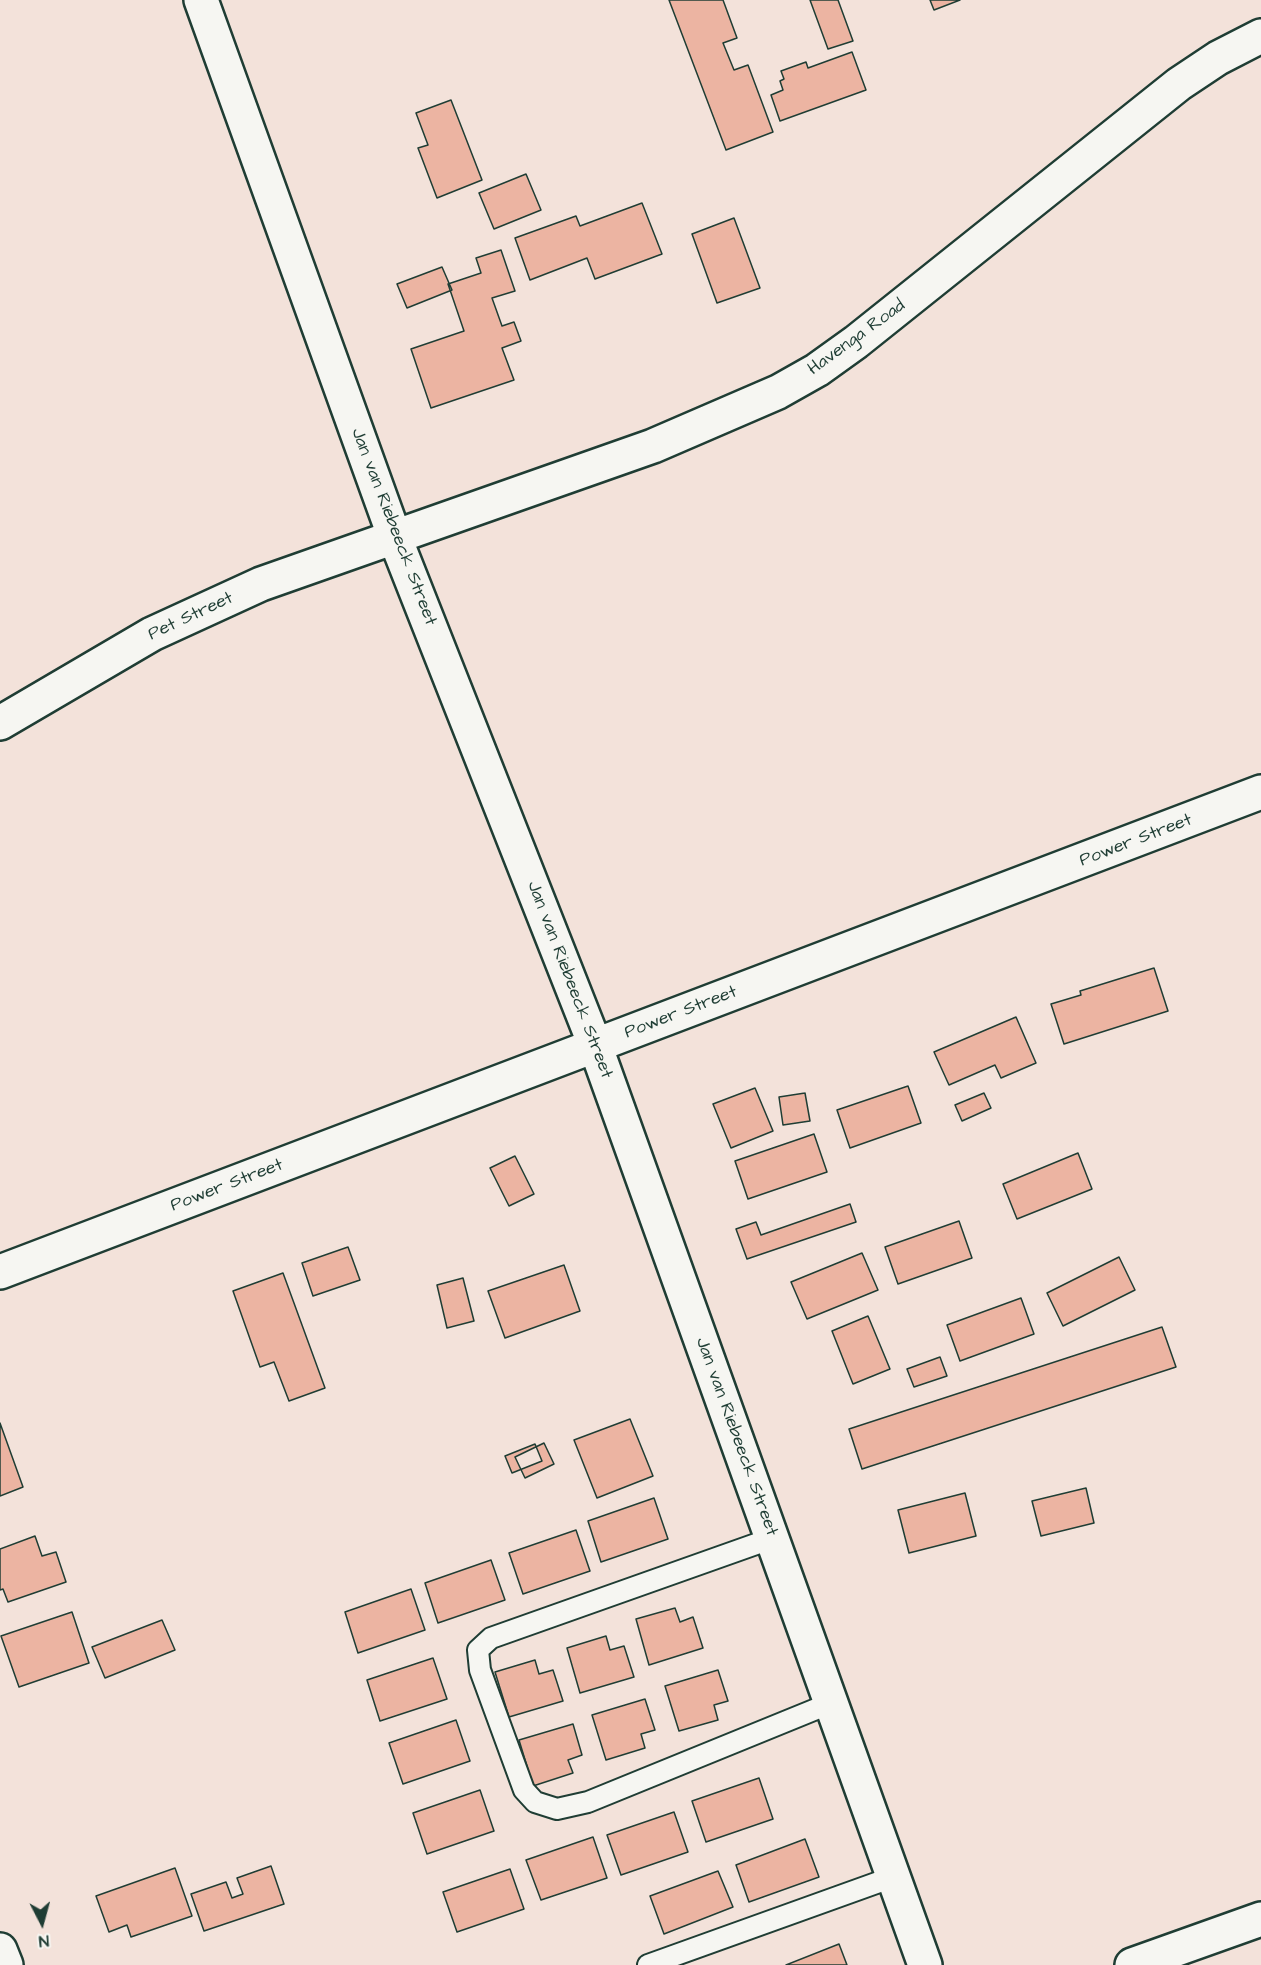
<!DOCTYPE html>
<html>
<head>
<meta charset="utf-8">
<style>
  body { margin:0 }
  #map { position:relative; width:1261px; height:1965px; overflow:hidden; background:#f3e2da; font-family:"Architects Daughter",sans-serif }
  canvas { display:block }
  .north { position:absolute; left:12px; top:1893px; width:60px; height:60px; -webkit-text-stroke:4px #f6f6f2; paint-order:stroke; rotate:174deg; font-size:16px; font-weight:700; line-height:24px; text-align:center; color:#1f3d34 }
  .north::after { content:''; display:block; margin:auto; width:21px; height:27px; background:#1f3d34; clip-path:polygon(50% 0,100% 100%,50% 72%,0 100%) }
</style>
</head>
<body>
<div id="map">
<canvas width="1261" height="1965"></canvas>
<div class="north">N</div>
</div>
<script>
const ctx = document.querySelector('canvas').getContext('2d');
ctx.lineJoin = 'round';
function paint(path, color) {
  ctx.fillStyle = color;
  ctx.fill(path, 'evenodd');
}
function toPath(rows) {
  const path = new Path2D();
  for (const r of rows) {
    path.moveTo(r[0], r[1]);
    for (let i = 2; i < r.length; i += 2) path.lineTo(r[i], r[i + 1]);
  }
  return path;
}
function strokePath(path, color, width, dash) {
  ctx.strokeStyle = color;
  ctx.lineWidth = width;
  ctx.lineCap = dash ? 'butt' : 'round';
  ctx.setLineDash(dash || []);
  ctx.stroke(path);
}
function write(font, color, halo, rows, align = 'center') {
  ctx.font = font + ' "Architects Daughter",sans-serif';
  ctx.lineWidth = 5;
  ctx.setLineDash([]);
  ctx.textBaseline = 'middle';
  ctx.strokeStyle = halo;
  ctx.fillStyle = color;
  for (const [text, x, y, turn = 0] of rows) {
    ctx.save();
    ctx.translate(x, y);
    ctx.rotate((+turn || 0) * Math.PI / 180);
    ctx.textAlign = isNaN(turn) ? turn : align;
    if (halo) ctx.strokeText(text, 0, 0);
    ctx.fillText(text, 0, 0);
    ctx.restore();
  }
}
const building = toPath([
  [669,0,723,0,737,38,723,43,734,70,748,65,773,132,726,150,669,0],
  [810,0,838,0,853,41,828,49,810,0],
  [930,0,960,0,934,10,930,0],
  [852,52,866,90,780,121,771,95,783,90,780,81,784,79,781,71,806,62,808,68,852,52],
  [451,100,482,180,437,198,418,148,428,145,416,113,451,100],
  [526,174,541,210,494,229,479,193,526,174],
  [642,203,662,254,595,279,587,258,530,280,515,238,576,216,580,226,642,203],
  [734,218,760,288,717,303,692,234,734,218],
  [501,250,515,291,492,298,502,326,514,322,521,341,502,348,514,380,431,408,411,349,464,331,448,284,481,273,476,258,501,250],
  [442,267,452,290,407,308,397,284,442,267],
  [1154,968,1168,1011,1064,1044,1051,1004,1081,995,1080,991,1154,968],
  [1016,1017,1036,1063,1001,1078,995,1065,949,1085,934,1052,1016,1017],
  [908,1086,921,1123,850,1148,837,1110,908,1086],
  [755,1088,773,1131,731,1148,713,1104,755,1088],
  [805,1093,810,1121,783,1125,779,1097,805,1093],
  [984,1093,991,1108,962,1121,955,1105,984,1093],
  [814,1134,827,1172,748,1199,735,1161,814,1134],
  [1078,1153,1092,1189,1017,1219,1003,1184,1078,1153],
  [515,1156,534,1194,509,1206,490,1168,515,1156],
  [850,1204,856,1222,747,1259,736,1229,756,1222,761,1235,850,1204],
  [959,1221,972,1258,898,1284,885,1247,959,1221],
  [348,1247,360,1280,313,1296,302,1263,348,1247],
  [862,1253,878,1290,807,1319,791,1282,862,1253],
  [1119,1257,1135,1290,1063,1326,1047,1293,1119,1257],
  [564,1265,580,1311,505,1338,488,1291,564,1265],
  [283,1273,325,1388,289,1401,274,1362,260,1367,233,1291,283,1273],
  [463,1278,474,1321,447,1328,437,1285,463,1278],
  [1021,1298,1034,1334,960,1361,947,1325,1021,1298],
  [868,1316,890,1369,853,1384,832,1331,868,1316],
  [1162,1327,1176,1367,862,1469,849,1429,1162,1327],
  [940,1357,947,1376,914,1387,907,1369,940,1357],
  [630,1419,653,1476,597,1498,574,1440,630,1419],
  [0,1423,23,1487,0,1496,0,1423],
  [544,1443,554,1464,525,1478,515,1457,544,1443],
  [535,1444,542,1461,512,1473,505,1456,535,1444],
  [1086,1488,1094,1523,1041,1536,1032,1501,1086,1488],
  [965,1493,976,1536,909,1553,898,1510,965,1493],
  [654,1498,668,1539,601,1562,588,1521,654,1498],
  [576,1530,590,1571,523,1594,509,1553,576,1530],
  [35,1536,42,1556,56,1552,66,1582,8,1602,3,1589,0,1590,0,1549,35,1536],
  [491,1560,505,1600,438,1623,425,1583,491,1560],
  [411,1589,425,1630,358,1653,345,1612,411,1589],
  [675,1608,680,1622,693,1617,703,1648,649,1665,636,1619,675,1608],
  [72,1612,89,1663,19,1687,1,1636,72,1612],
  [162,1620,175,1650,105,1678,92,1647,162,1620],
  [606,1636,610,1650,624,1646,634,1677,580,1693,567,1648,606,1636],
  [433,1658,447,1699,380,1721,367,1680,433,1658],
  [535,1660,539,1674,553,1670,563,1701,509,1717,495,1672,535,1660],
  [718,1670,728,1701,714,1705,718,1720,679,1731,665,1686,718,1670],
  [645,1699,655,1730,641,1734,645,1748,606,1760,592,1715,645,1699],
  [456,1720,470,1761,403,1784,389,1743,456,1720],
  [573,1724,582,1755,568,1760,573,1773,533,1786,519,1740,573,1724],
  [759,1778,773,1819,706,1842,692,1801,759,1778],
  [480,1790,494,1831,427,1854,413,1813,480,1790],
  [674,1812,688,1852,621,1875,607,1835,674,1812],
  [593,1837,607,1878,541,1900,526,1860,593,1837],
  [805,1839,819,1877,749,1902,736,1865,805,1839],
  [271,1866,284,1904,204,1931,191,1894,226,1882,232,1898,243,1894,237,1878,271,1866],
  [175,1868,192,1916,131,1937,127,1925,109,1932,96,1896,175,1868],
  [510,1869,524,1909,457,1932,443,1892,510,1869],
  [718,1871,733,1907,664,1934,650,1896,718,1871],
  [839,1944,847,1965,786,1965,839,1944]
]);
paint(building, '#ecb4a2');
strokePath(building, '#1f3d34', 1.5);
const service = toPath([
  [773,1538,491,1638,478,1650,480,1670,524,1790,535,1802,557,1809,588,1802,831,1703],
  [648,1965,893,1877]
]);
const minor = toPath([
  [201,0,395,538,595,1045,925,1965],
  [0,723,152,634,261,584,653,446,778,392,817,370,856,342,1179,84,1218,58,1261,36],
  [0,1272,1261,792],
  [1132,1965,1261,1919]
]);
const trunk = toPath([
  [0,1950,6,1965]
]);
strokePath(service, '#1f3d34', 24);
strokePath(minor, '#1f3d34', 38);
strokePath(trunk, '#1f3d34', 38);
strokePath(service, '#f6f6f2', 20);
strokePath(minor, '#f6f6f2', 33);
strokePath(trunk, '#f6f6f2', 33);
write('18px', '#1f3d34', '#f6f6f2', [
  ["Havenga Road",857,338,-36],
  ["Jan van Riebeeck Street",393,527,69],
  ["Pet Street",191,617,-25],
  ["Power Street",1136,841,-21],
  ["Jan van Riebeeck Street",569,980,69],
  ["Power Street",681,1013,-21],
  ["Power Street",227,1186,-21],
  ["Jan van Riebeeck Street",736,1437,70]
]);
</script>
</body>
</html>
